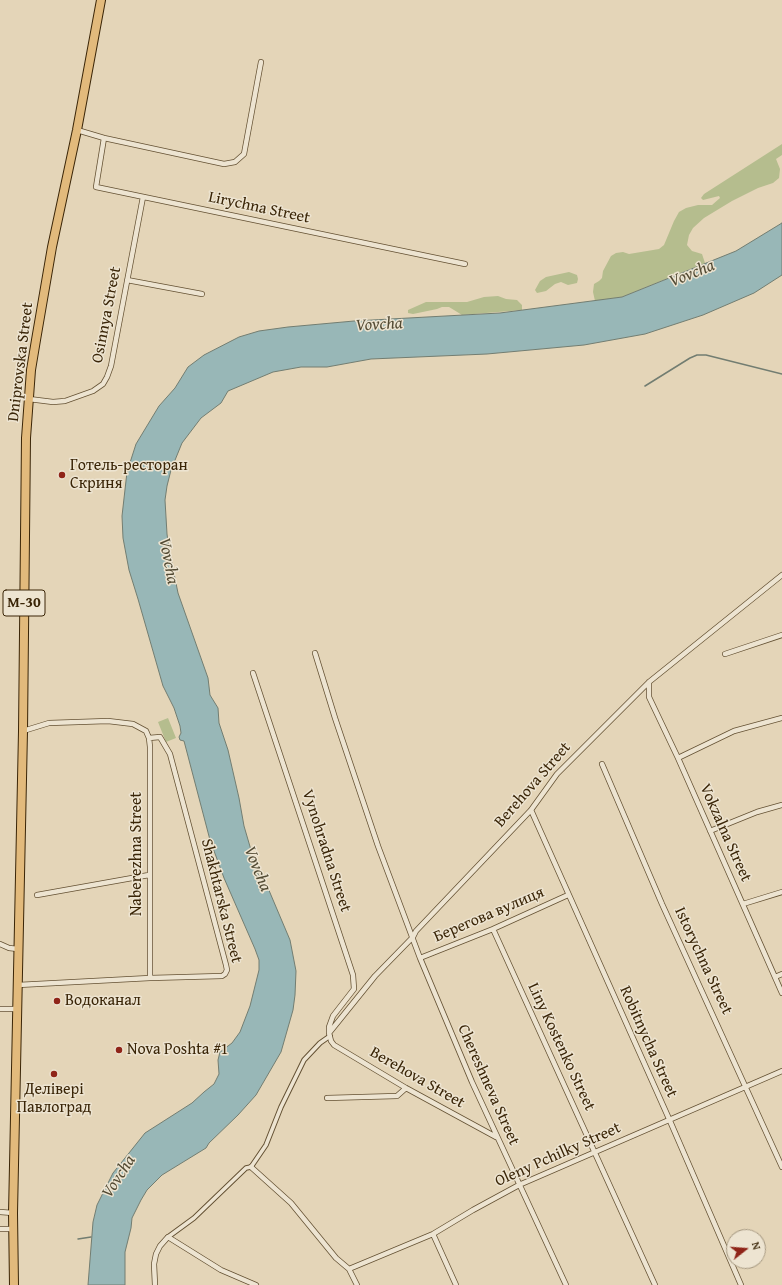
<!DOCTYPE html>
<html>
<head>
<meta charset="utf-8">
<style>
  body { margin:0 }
  #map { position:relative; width:782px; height:1285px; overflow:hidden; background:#e4d5b8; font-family:"Gentium Book Plus",serif }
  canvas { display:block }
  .north { position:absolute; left:726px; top:1229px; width:40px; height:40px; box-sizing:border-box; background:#ede4d1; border:1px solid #a59880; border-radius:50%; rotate:73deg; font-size:11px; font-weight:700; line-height:16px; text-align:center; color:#3a2507 }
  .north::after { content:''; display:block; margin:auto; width:14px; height:18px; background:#8f2418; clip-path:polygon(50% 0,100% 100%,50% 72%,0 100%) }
</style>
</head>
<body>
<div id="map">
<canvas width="782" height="1285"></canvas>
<div class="north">N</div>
</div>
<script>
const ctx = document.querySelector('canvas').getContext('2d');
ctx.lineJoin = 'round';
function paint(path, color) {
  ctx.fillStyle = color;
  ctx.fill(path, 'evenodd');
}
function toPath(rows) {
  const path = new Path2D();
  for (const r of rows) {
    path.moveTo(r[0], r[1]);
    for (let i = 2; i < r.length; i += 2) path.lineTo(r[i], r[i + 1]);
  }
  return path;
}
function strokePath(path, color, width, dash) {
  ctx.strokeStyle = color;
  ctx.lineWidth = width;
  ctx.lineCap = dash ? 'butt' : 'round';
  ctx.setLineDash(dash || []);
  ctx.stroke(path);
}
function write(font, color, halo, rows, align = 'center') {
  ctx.font = font + ' "Gentium Book Plus",serif';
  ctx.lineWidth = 3;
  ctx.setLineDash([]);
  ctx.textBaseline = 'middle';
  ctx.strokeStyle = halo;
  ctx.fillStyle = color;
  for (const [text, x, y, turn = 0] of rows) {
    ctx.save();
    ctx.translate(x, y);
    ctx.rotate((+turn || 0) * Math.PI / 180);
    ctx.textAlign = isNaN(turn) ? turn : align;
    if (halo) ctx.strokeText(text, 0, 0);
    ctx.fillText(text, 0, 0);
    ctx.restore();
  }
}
paint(toPath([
  [782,144,782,155,776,159,780,169,779,178,773,183,758,188,732,201,704,218,693,228,689,235,687,245,692,251,702,254,705,263,622,297,595,301,593,292,594,284,599,281,602,278,603,271,611,256,616,253,623,252,629,254,659,249,664,245,674,221,679,212,686,208,698,205,712,205,720,198,719,196,703,200,701,198,704,194],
  [569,272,577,275,578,279,577,283,568,285,561,282,555,284,546,291,537,293,535,290,540,281,546,277],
  [498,296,506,299,517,300,522,305,522,310,462,315,454,310,449,307,442,307,437,309,413,314,408,313,408,310,426,302,467,302,484,297],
  [168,718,176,738,166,742,158,722]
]), '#b5bd8e');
const water = toPath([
  [782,223,782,275,754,293,703,315,645,334,584,345,487,354,371,359,327,367,301,367,273,372,228,391,221,403,201,418,182,443,171,470,167,486,165,500,167,534,169,549,178,593,208,678,210,695,218,708,219,723,228,750,239,798,244,826,258,874,268,888,290,940,296,971,295,995,293,1010,281,1052,256,1095,238,1115,209,1143,206,1148,162,1175,147,1190,141,1200,132,1218,131,1228,125,1252,125,1285,88,1285,93,1222,97,1205,113,1173,145,1133,192,1103,204,1092,214,1084,219,1074,218,1060,220,1052,232,1043,240,1032,250,1006,259,970,259,960,255,949,224,878,210,840,184,741,180,740,179,737,181,733,180,726,174,708,163,686,138,599,129,570,123,538,122,516,127,472,136,444,159,406,175,388,188,367,204,355,239,337,259,331,288,327,354,321,500,313,622,297,736,251,782,223]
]);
paint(water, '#98b7b7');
strokePath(water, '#727d71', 1);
strokePath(toPath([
  [645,386,690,358,697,355,706,355,782,374],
  [78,1239,91,1237]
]), '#727d71', 1.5);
const pedestrian = toPath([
  [168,1237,194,1218,246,1168,251,1167,266,1145,281,1107,304,1060,320,1043,330,1036]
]);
const minor = toPath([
  [77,130,104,138,224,164,235,162,244,154,261,62],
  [104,138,96,187,465,264],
  [127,280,202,294],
  [29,399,53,402,65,401,93,391,103,384,107,377,111,366,143,197],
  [315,653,335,718,378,846,420,958,472,1082,566,1285],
  [725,654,782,635],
  [253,673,353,975,354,989,333,1016,329,1027,329,1033],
  [649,682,649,697,678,758,782,993],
  [23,731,49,723,108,721,133,724,146,731,149,738,150,747,150,978],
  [678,758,734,731,782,718],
  [602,764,662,904,782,1167],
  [531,810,670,1121,741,1285],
  [710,831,757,812,782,805],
  [37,895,149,875],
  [743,904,782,892],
  [493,929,655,1285],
  [0,944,9,948,18,949],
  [420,958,493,929,568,895],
  [775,977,782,974],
  [18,985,150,978,222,976,225,974,227,970,226,965,170,754,160,737,149,738],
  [0,1009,17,1009],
  [327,1098,397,1096,406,1088],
  [496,1137,406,1088,334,1045,331,1041,329,1033,375,976,413,937,416,931,531,810,557,774,649,682,782,575],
  [251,1167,291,1203,336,1258,349,1269,357,1285],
  [0,1212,13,1213],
  [0,1229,13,1229],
  [433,1234,456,1285],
  [349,1269,433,1234,473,1210,519,1185,782,1071],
  [155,1285,154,1264,156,1254,160,1246,168,1237,221,1270,256,1285]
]);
const trunk = toPath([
  [14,1285,13,1213,23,731,26,438,31,370,36,340,52,247,77,130,101,0]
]);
strokePath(pedestrian, '#645133', 5.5);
strokePath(minor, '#645133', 6);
strokePath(trunk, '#3a2507', 10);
strokePath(pedestrian, '#ede4d1', 3.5);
strokePath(minor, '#ede4d1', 4.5);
strokePath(trunk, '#e2ba7c', 8);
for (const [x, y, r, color] of [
  [62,475,4,"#8f2418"],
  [57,1001,4,"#8f2418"],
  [119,1050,4,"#8f2418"],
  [54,1074,4,"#8f2418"]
]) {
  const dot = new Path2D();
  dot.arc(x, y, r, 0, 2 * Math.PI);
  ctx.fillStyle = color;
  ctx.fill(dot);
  strokePath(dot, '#ede4d1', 1.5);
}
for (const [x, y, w] of [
  [24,603,42]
]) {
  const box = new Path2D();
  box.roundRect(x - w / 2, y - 13, w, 26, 3);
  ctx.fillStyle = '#ede4d1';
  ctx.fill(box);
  strokePath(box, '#3a2507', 1);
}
write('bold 15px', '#3a2507', null, [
  ["М-30",24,603]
]);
write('16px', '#3a2507', '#ede4d1', [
  ["Lirychna Street",259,208,12],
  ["Osinnya Street",107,315,-79],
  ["Dniprovska Street",21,362,-83],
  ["Berehova Street",533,785,-49],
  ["Vokzalna Street",725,833,66],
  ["Vynohradna Street",326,851,72],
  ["Naberezhna Street",137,854,-90],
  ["Shakhtarska Street",221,901,76],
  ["Берегова вулиця",489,915,-23],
  ["Istorychna Street",703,961,65],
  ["Robitnycha Street",648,1042,66],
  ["Liny Kostenko Street",561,1047,65],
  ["Berehova Street",417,1078,30],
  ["Chereshneva Street",488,1085,66],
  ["Oleny Pchilky Street",558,1155,-24]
]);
write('16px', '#3a2507', '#ede4d1', [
  ["Готель-ресторан",70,466],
  ["Скриня",70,484],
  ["Водоканал",65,1001],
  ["Nova Poshta #1",127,1050],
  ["Делівері",54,1090,"center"],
  ["Павлоград",54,1108,"center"]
], 'left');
write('italic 17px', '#524a33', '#ede4d1', [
  ["Vovcha",692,274,-22],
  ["Vovcha",379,325,-3],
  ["Vovcha",168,561,79],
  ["Vovcha",257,869,68],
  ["Vovcha",119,1177,-57]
]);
</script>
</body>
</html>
